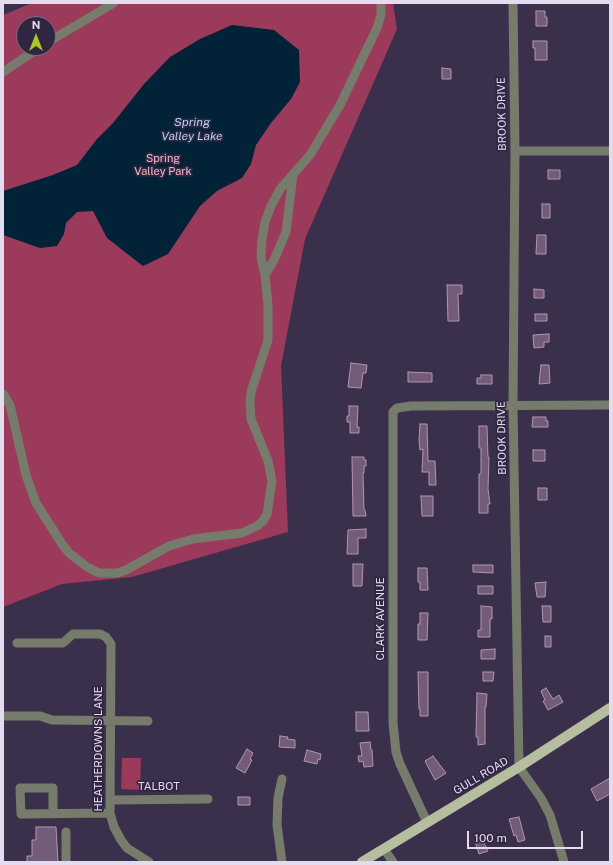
<!DOCTYPE html>
<html>
<head>
<meta charset="utf-8">
<style>
  body { margin:0 }
  #map { position:relative; width:613px; height:865px; overflow:hidden; background:#3b304c; font-family:"Public Sans",sans-serif }
  canvas { display:block }
  .frame { position:absolute; inset:0; border:4px solid #e3dcee; pointer-events:none }
  .north { position:absolute; left:16px; top:16px; width:40px; height:40px; box-sizing:border-box; background:#312642; border:1px solid #786f87; border-radius:50%; rotate:0deg; font-size:11px; font-weight:700; line-height:16px; text-align:center; color:#e3dcee }
  .north::after { content:''; display:block; margin:auto; width:14px; height:18px; background:#a5c824; clip-path:polygon(50% 0,100% 100%,50% 72%,0 100%) }
  .scale { position:absolute; left:467px; top:831px; width:116px; height:18px; box-sizing:border-box; border:2px solid #e3dcee; border-top:0; padding-left:5px; font-size:12px; line-height:14px; white-space:nowrap; color:#e3dcee; -webkit-text-stroke:3px #312642; paint-order:stroke }
</style>
</head>
<body>
<div id="map">
<canvas width="613" height="865"></canvas>
<div class="frame"></div>
<div class="north">N</div>
<div class="scale">100 m</div>
</div>
<script>
const ctx = document.querySelector('canvas').getContext('2d');
ctx.lineJoin = 'round';
function paint(path, color) {
  ctx.fillStyle = color;
  ctx.fill(path, 'evenodd');
}
function toPath(rows) {
  const path = new Path2D();
  for (const r of rows) {
    path.moveTo(r[0], r[1]);
    for (let i = 2; i < r.length; i += 2) path.lineTo(r[i], r[i + 1]);
  }
  return path;
}
function strokePath(path, color, width, dash) {
  ctx.strokeStyle = color;
  ctx.lineWidth = width;
  ctx.lineCap = dash ? 'butt' : 'round';
  ctx.setLineDash(dash || []);
  ctx.stroke(path);
}
function write(font, color, halo, rows, align = 'center') {
  ctx.font = font + ' "Public Sans",sans-serif';
  ctx.lineWidth = 3.5;
  ctx.setLineDash([]);
  ctx.textBaseline = 'middle';
  ctx.strokeStyle = halo;
  ctx.fillStyle = color;
  for (const [text, x, y, turn = 0] of rows) {
    ctx.save();
    ctx.translate(x, y);
    ctx.rotate((+turn || 0) * Math.PI / 180);
    ctx.textAlign = isNaN(turn) ? turn : align;
    if (halo) ctx.strokeText(text, 0, 0);
    ctx.fillText(text, 0, 0);
    ctx.restore();
  }
}
paint(toPath([
  [32,3,393,3,397,29,305,239,281,366,288,532,132,577,62,584,3,607,3,15],
  [24,24,48,24,48,48,24,48],
  [122,758,141,758,140,790,121,789]
]), '#9b3a5b');
paint(toPath([
  [232,25,274,30,299,50,300,82,291,99,271,123,256,145,251,164,242,178,217,191,200,206,168,254,143,266,107,238,93,211,77,212,66,223,64,234,57,246,40,248,3,235,3,191,53,175,77,165,97,139,113,123,144,84,170,57,200,39]
]), '#022237');
const building = toPath([
  [536,11,545,11,545,17,547,17,547,26,536,26,536,11],
  [533,41,547,41,547,60,535,60,535,48,533,48,533,41],
  [442,68,451,69,451,79,442,79,442,68],
  [548,170,560,170,560,179,548,179,548,170],
  [542,204,550,204,550,218,542,218,542,204],
  [537,235,546,235,546,254,536,254,537,235],
  [447,285,462,285,462,294,458,294,459,321,448,321,447,285],
  [534,289,544,290,544,298,534,298,534,289],
  [535,314,547,314,547,321,535,321,535,314],
  [549,334,549,342,544,342,544,347,534,348,533,335,549,334],
  [351,363,367,365,366,373,363,373,361,388,348,387,351,363],
  [541,365,549,365,550,383,539,384,541,365],
  [408,372,432,373,432,382,408,382,408,372],
  [481,375,492,375,492,384,477,384,477,378,481,378,481,375],
  [349,406,358,406,357,427,359,427,359,433,350,433,350,422,347,422,347,416,349,416,349,406],
  [533,417,546,417,546,421,548,421,548,427,532,427,533,417],
  [420,424,427,424,428,461,435,461,436,485,429,485,429,472,422,472,423,449,420,450,419,440,420,424],
  [479,426,487,426,488,457,489,457,488,489,490,504,488,504,488,513,479,513,479,474,481,474,481,448,479,448,479,426],
  [533,450,545,450,545,461,533,461,533,450],
  [352,457,364,457,364,460,366,460,366,466,364,466,364,473,363,473,364,510,365,510,366,516,353,516,352,457],
  [538,488,547,488,547,500,538,500,538,488],
  [421,496,433,496,433,516,422,516,421,496],
  [366,529,366,538,358,538,358,554,347,554,348,530,366,529],
  [353,564,363,564,362,586,353,586,353,564],
  [473,565,493,565,493,573,473,572,473,565],
  [418,568,427,568,428,590,420,590,420,582,418,582,418,568],
  [546,582,545,597,537,597,535,583,546,582],
  [478,586,493,586,493,594,478,594,478,586],
  [481,606,492,607,492,619,490,619,490,637,478,637,478,630,481,630,481,606],
  [542,606,551,606,551,622,543,622,542,606],
  [420,613,428,613,427,640,418,640,418,624,420,624,420,613],
  [545,636,551,636,551,647,545,647,545,636],
  [495,649,495,659,481,659,481,650,495,649],
  [418,672,428,672,428,716,420,716,420,709,419,709,418,672],
  [483,672,494,672,493,681,483,681,483,672],
  [546,688,553,699,559,695,563,702,548,710,543,701,545,700,541,691,546,688],
  [477,693,487,694,486,707,485,707,485,744,478,745,478,737,476,737,477,693],
  [356,712,368,712,369,731,356,731,356,712],
  [280,736,288,737,287,739,295,740,295,748,279,747,280,736],
  [370,742,371,750,372,750,373,766,364,767,363,761,359,762,358,756,362,756,360,743,370,742],
  [247,749,253,753,250,759,252,760,245,773,236,768,247,749],
  [307,750,321,754,320,760,318,759,317,764,304,761,307,750],
  [433,756,446,773,435,780,425,761,433,756],
  [610,778,610,794,597,801,591,789,610,778],
  [238,797,250,797,250,805,238,805,238,797],
  [519,817,525,840,518,842,516,835,514,836,509,819,519,817],
  [36,827,56,827,58,862,27,862,27,856,32,856,32,840,36,840,36,827],
  [482,839,488,851,479,854,475,841,482,839]
]);
paint(building, '#735c77');
strokePath(building, '#b096b3', 1);
strokePath(toPath([
  [513,3,515,151,513,405,519,767,541,798,550,815,564,862],
  [48,42,114,3],
  [3,72,39,48],
  [515,151,610,151],
  [265,275,274,260,286,232,293,175],
  [3,394,10,405,26,475,36,503,62,544,69,553,87,567,99,573,117,573,126,570,169,546,193,539,242,533,257,526,263,521,267,514,272,481,268,461,251,419,250,402,251,392,268,340,268,305,265,275,261,257,262,239,265,222,271,206,280,189,310,155,340,105,377,28,381,15,381,3],
  [17,643,63,643,73,634,100,634,106,637,111,644,110,813,114,827,121,840,127,848,149,862],
  [3,716,40,716,52,720,148,721],
  [110,800,208,799],
  [53,813,53,788,20,788,21,814,110,813],
  [427,822,400,764,396,752,393,723,393,412,397,408,411,406,610,405],
  [384,849,393,862],
  [66,862,66,832],
  [282,862,277,825,278,798,282,779]
]), '#767b6c', 9);
strokePath(toPath([
  [362,862,519,767,610,708]
]), '#b5bfa0', 10);
write('11px', '#e3dcee', '#312642', [
  ["BROOK DRIVE",502,114,-91],
  ["BROOK DRIVE",502,438,-91],
  ["CLARK AVENUE",381,619,-90],
  ["HEATHERDOWNS LANE",99,749,-90],
  ["GULL ROAD",481,776,-31],
  ["TALBOT",159,787]
]);
write('11px', '#f1b9c7', '#312642', [
  ["Spring",163,159],
  ["Valley Park",163,172]
]);
write('italic 12px', '#a8d3f6', '#312642', [
  ["Spring",192,122],
  ["Valley Lake",192,136]
]);
</script>
</body>
</html>
